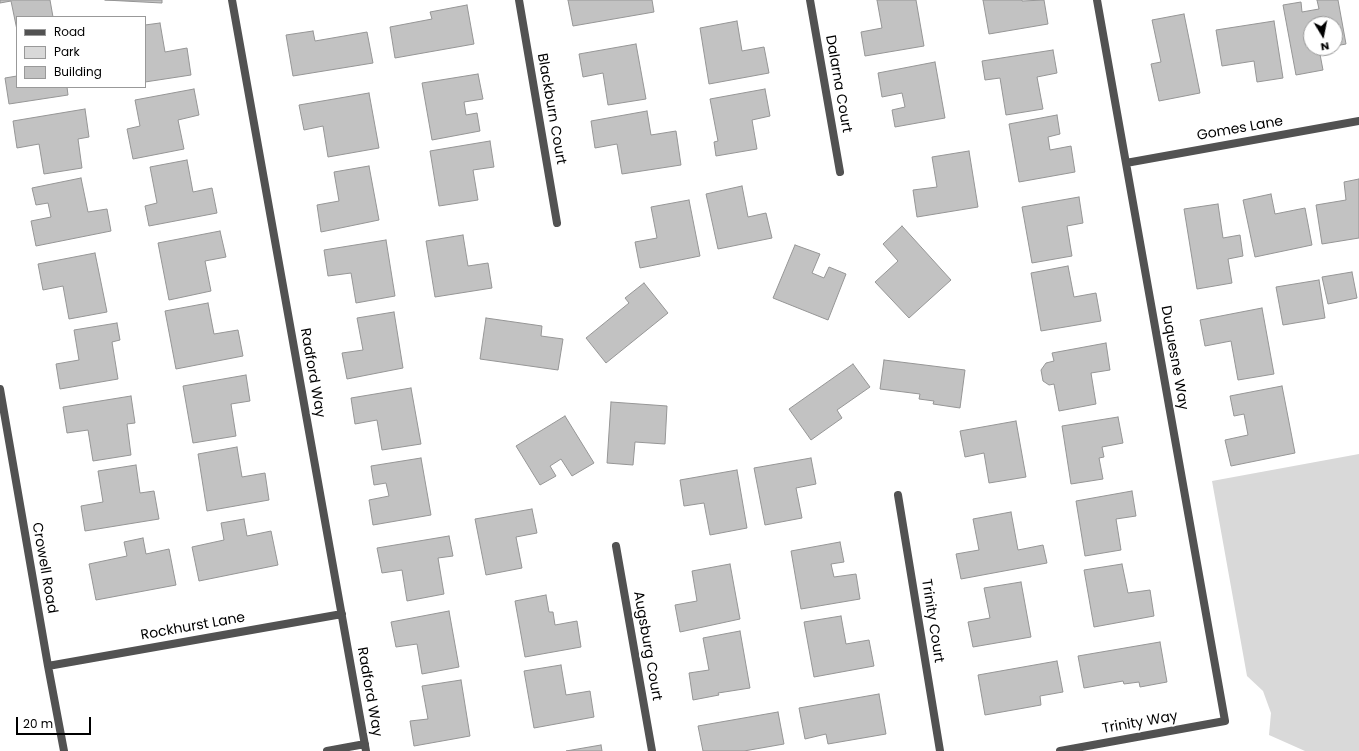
<!DOCTYPE html>
<html>
<head>
<meta charset="utf-8">
<style>
  body { margin:0 }
  #map { position:relative; width:1359px; height:751px; overflow:hidden; background:#fff; font-family:Poppins,sans-serif }
  canvas { display:block }
  .legend { position:absolute; left:16px; top:16px; width:130px; height:72px; box-sizing:border-box; background:#fff; border:1px solid #999; margin:0; padding:5px 7px; list-style:none; font-size:12px; color:#000 }
  .legend li { display:flex; align-items:center; gap:8px; height:20px }
  .legend b { width:20px; border:1px solid #999 }
  .north { position:absolute; left:1303px; top:16px; width:40px; height:40px; box-sizing:border-box; background:#fff; border:1px solid #999; border-radius:50%; rotate:170deg; font-size:11px; font-weight:700; line-height:16px; text-align:center; color:#000 }
  .north::after { content:''; display:block; margin:auto; width:14px; height:18px; background:#000; clip-path:polygon(50% 0,100% 100%,50% 72%,0 100%) }
  .scale { position:absolute; left:16px; top:717px; width:75px; height:18px; box-sizing:border-box; border:2px solid #000; border-top:0; padding-left:5px; font-size:12px; line-height:14px; white-space:nowrap; color:#000; -webkit-text-stroke:3px #fff; paint-order:stroke }
</style>
</head>
<body>
<div id="map">
<canvas width="1359" height="751"></canvas>
<ul class="legend">
<li><b style="height:5px;background:#525252"></b>Road</li>
<li><b style="height:11px;background:#d9d9d9"></b>Park</li>
<li><b style="height:11px;background:#c2c2c2"></b>Building</li>
</ul>
<div class="north">N</div>
<div class="scale">20 m</div>
</div>
<script>
const ctx = document.querySelector('canvas').getContext('2d');
ctx.lineJoin = 'round';
function paint(path, color) {
  ctx.fillStyle = color;
  ctx.fill(path, 'evenodd');
}
function toPath(rows) {
  const path = new Path2D();
  for (const r of rows) {
    path.moveTo(r[0], r[1]);
    for (let i = 2; i < r.length; i += 2) path.lineTo(r[i], r[i + 1]);
  }
  return path;
}
function strokePath(path, color, width, dash) {
  ctx.strokeStyle = color;
  ctx.lineWidth = width;
  ctx.lineCap = dash ? 'butt' : 'round';
  ctx.setLineDash(dash || []);
  ctx.stroke(path);
}
function write(font, color, halo, rows, align = 'center') {
  ctx.font = font + ' Poppins,sans-serif';
  ctx.lineWidth = 4;
  ctx.setLineDash([]);
  ctx.textBaseline = 'middle';
  ctx.strokeStyle = halo;
  ctx.fillStyle = color;
  for (const [text, x, y, turn = 0] of rows) {
    ctx.save();
    ctx.translate(x, y);
    ctx.rotate((+turn || 0) * Math.PI / 180);
    ctx.textAlign = isNaN(turn) ? turn : align;
    if (halo) ctx.strokeText(text, 0, 0);
    ctx.fillText(text, 0, 0);
    ctx.restore();
  }
}
paint(toPath([
  [1359,454,1359,751,1305,751,1269,735,1271,713,1263,691,1247,676,1212,481]
]), '#d9d9d9');
const building = toPath([
  [0,0,50,0,53,17,17,17,17,30,11,1,0,3,0,0],
  [105,0,162,0,162,3,105,0],
  [568,0,652,0,654,12,573,26,568,0],
  [877,0,916,0,924,46,865,56,861,32,882,28,877,0],
  [983,0,1022,0,1022,1,1044,0,1048,24,989,34,983,0],
  [1317,0,1338,0,1346,44,1335,46,1335,24,1311,24,1311,48,1325,48,1319,49,1323,70,1296,75,1283,5,1301,2,1302,12,1319,9,1317,0],
  [467,5,474,44,395,58,390,27,432,19,430,12,467,5],
  [1184,14,1200,93,1159,101,1151,64,1161,62,1152,20,1184,14],
  [737,21,742,51,764,47,769,73,709,84,700,28,737,21],
  [1274,21,1283,78,1257,82,1254,61,1222,66,1216,30,1274,21],
  [160,23,165,52,187,48,191,75,145,82,145,25,160,23],
  [313,31,315,41,367,32,373,63,293,76,286,35,313,31],
  [636,44,646,99,608,105,603,73,583,77,579,54,636,44],
  [1053,50,1057,73,1037,77,1043,109,1006,115,1000,78,985,80,982,61,1053,50],
  [935,62,945,118,895,127,892,110,905,107,902,93,882,97,878,73,935,62],
  [478,74,483,99,464,102,466,115,477,113,480,131,432,140,422,83,478,74],
  [17,76,17,87,67,87,68,95,9,104,5,78,17,76],
  [194,89,199,115,178,120,184,149,133,159,127,129,140,126,135,100,194,89],
  [765,89,770,116,752,120,757,149,716,156,714,142,718,141,710,99,765,89],
  [369,93,379,148,328,157,323,126,304,130,299,105,369,93],
  [85,109,89,137,78,139,82,168,44,174,39,144,17,148,13,121,85,109],
  [647,111,651,135,676,131,681,165,622,174,617,144,595,148,591,121,647,111],
  [1057,115,1060,134,1048,137,1050,150,1071,146,1075,172,1019,182,1009,124,1057,115],
  [490,141,494,167,473,170,478,200,439,206,430,151,490,141],
  [969,151,978,207,917,217,913,190,937,187,932,157,969,151],
  [187,160,193,192,212,188,217,213,149,226,145,206,157,203,150,167,187,160],
  [369,166,379,220,321,232,317,205,339,201,334,172,369,166],
  [81,178,88,212,107,209,111,231,36,246,31,221,51,217,48,203,36,205,32,188,81,178],
  [1359,179,1359,238,1322,244,1316,205,1346,200,1344,182,1359,179],
  [742,186,748,217,766,213,772,238,718,249,706,194,742,186],
  [1271,194,1275,214,1305,208,1312,245,1255,257,1243,200,1271,194],
  [1079,197,1083,223,1067,226,1072,256,1032,263,1022,207,1079,197],
  [689,200,700,256,640,268,635,242,657,238,651,207,689,200],
  [1218,204,1223,238,1240,235,1243,256,1228,259,1232,283,1197,289,1184,209,1218,204],
  [902,226,951,280,909,318,875,282,898,261,883,244,902,226],
  [220,231,226,257,205,261,211,291,169,300,158,243,220,231],
  [463,235,468,266,488,263,492,288,435,297,426,241,463,235],
  [386,240,395,296,356,303,351,273,328,276,324,250,386,240],
  [795,245,820,254,812,273,824,278,829,267,846,274,828,320,773,298,795,245],
  [95,253,107,312,69,319,63,286,43,290,38,264,95,253],
  [1068,266,1074,297,1096,293,1101,321,1041,331,1031,273,1068,266],
  [1352,272,1357,298,1328,304,1322,277,1352,272],
  [1319,280,1325,318,1283,325,1276,287,1319,280],
  [644,283,668,313,606,363,586,338,629,303,625,298,644,283],
  [208,303,214,334,238,330,243,356,176,369,165,311,208,303],
  [1262,308,1274,374,1238,380,1231,341,1205,346,1200,320,1262,308],
  [394,312,403,368,347,379,342,353,363,350,357,318,394,312],
  [486,318,542,326,541,336,563,339,558,370,480,359,486,318],
  [117,323,120,340,112,342,118,379,60,389,56,364,79,360,74,330,117,323],
  [1106,343,1110,370,1091,373,1096,404,1059,411,1054,384,1049,385,1043,381,1041,370,1046,363,1054,361,1052,353,1106,343],
  [884,360,965,370,960,408,933,404,934,401,919,399,920,394,880,389,884,360],
  [853,364,870,387,837,410,842,418,811,440,789,409,853,364],
  [246,375,250,401,231,404,236,436,193,443,183,386,246,375],
  [1282,386,1295,453,1231,466,1225,440,1248,435,1244,414,1234,416,1230,396,1282,386],
  [411,388,421,444,382,450,377,420,355,424,351,398,411,388],
  [131,396,135,423,127,424,131,455,93,461,88,430,67,433,63,407,131,396],
  [611,402,667,406,665,444,635,442,633,465,607,463,611,402],
  [565,416,594,463,572,476,561,459,550,466,556,476,540,485,516,446,565,416],
  [1118,417,1123,443,1102,447,1104,457,1099,458,1103,479,1071,484,1062,426,1118,417],
  [1016,421,1026,477,989,483,984,453,965,457,960,431,1016,421],
  [237,447,242,477,265,473,269,500,207,511,198,454,237,447],
  [421,458,431,515,373,525,369,500,389,496,386,483,374,485,371,466,421,458],
  [811,458,816,484,796,488,802,518,765,525,754,468,811,458],
  [136,465,140,493,154,491,159,519,85,531,81,506,103,502,98,471,136,465],
  [737,470,747,528,710,535,704,503,684,506,680,480,737,470],
  [1132,491,1136,516,1116,519,1121,550,1085,556,1076,501,1132,491],
  [532,509,537,533,516,537,522,568,486,575,475,519,532,509],
  [1011,512,1018,550,1043,545,1047,563,961,579,956,554,979,550,973,519,1011,512],
  [244,519,247,536,271,531,278,565,199,581,192,547,224,540,221,523,244,519],
  [449,536,453,556,438,558,444,594,407,601,402,570,382,573,377,548,449,536],
  [143,538,146,554,169,549,176,585,96,600,89,564,127,556,124,542,143,538],
  [840,542,844,562,831,564,834,577,856,574,860,599,801,609,791,551,840,542],
  [730,564,740,619,680,632,675,605,697,601,692,571,730,564],
  [1122,564,1128,593,1150,590,1154,616,1094,627,1084,570,1122,564],
  [1021,582,1031,637,973,647,968,622,990,618,984,588,1021,582],
  [546,595,549,612,553,612,555,625,577,621,581,647,525,657,515,601,546,595],
  [449,611,459,667,422,674,417,644,396,647,391,622,449,611],
  [841,616,846,644,869,640,874,666,814,677,804,622,841,616],
  [740,631,750,688,718,693,719,695,693,700,689,673,709,670,703,638,740,631],
  [1160,642,1167,682,1140,687,1139,682,1124,684,1123,681,1084,688,1078,656,1160,642],
  [1057,661,1063,692,1040,696,1041,705,985,715,978,675,1057,661],
  [561,665,566,695,590,691,594,717,534,728,524,671,561,665],
  [461,680,470,736,414,746,410,721,428,719,422,686,461,680],
  [879,694,886,734,828,744,826,734,805,739,799,708,879,694],
  [778,712,784,744,744,751,703,751,698,726,778,712],
  [601,745,602,751,566,751,601,745]
]);
paint(building, '#c2c2c2');
strokePath(building, '#969696', 1);
strokePath(toPath([
  [232,0,366,751],
  [519,0,557,223],
  [810,0,840,172],
  [1126,163,1359,121],
  [0,389,48,666,64,751],
  [898,495,940,751],
  [616,546,652,751],
  [48,666,342,614],
  [327,751,365,744],
  [1060,751,1225,721,1097,0]
]), '#525252', 8);
write('14px', '#000', '#fff', [
  ["Dalarna Court",838,84,80],
  ["Blackburn Court",551,109,80],
  ["Gomes Lane",1240,129,-10],
  ["Duquesne Way",1174,358,80],
  ["Radford Way",312,373,80],
  ["Crowell Road",44,568,80],
  ["Trinity Court",932,621,81],
  ["Rockhurst Lane",193,627,-10],
  ["Augsburg Court",647,646,80],
  ["Radford Way",369,692,80],
  ["Trinity Way",1140,723,-10]
]);
</script>
</body>
</html>
